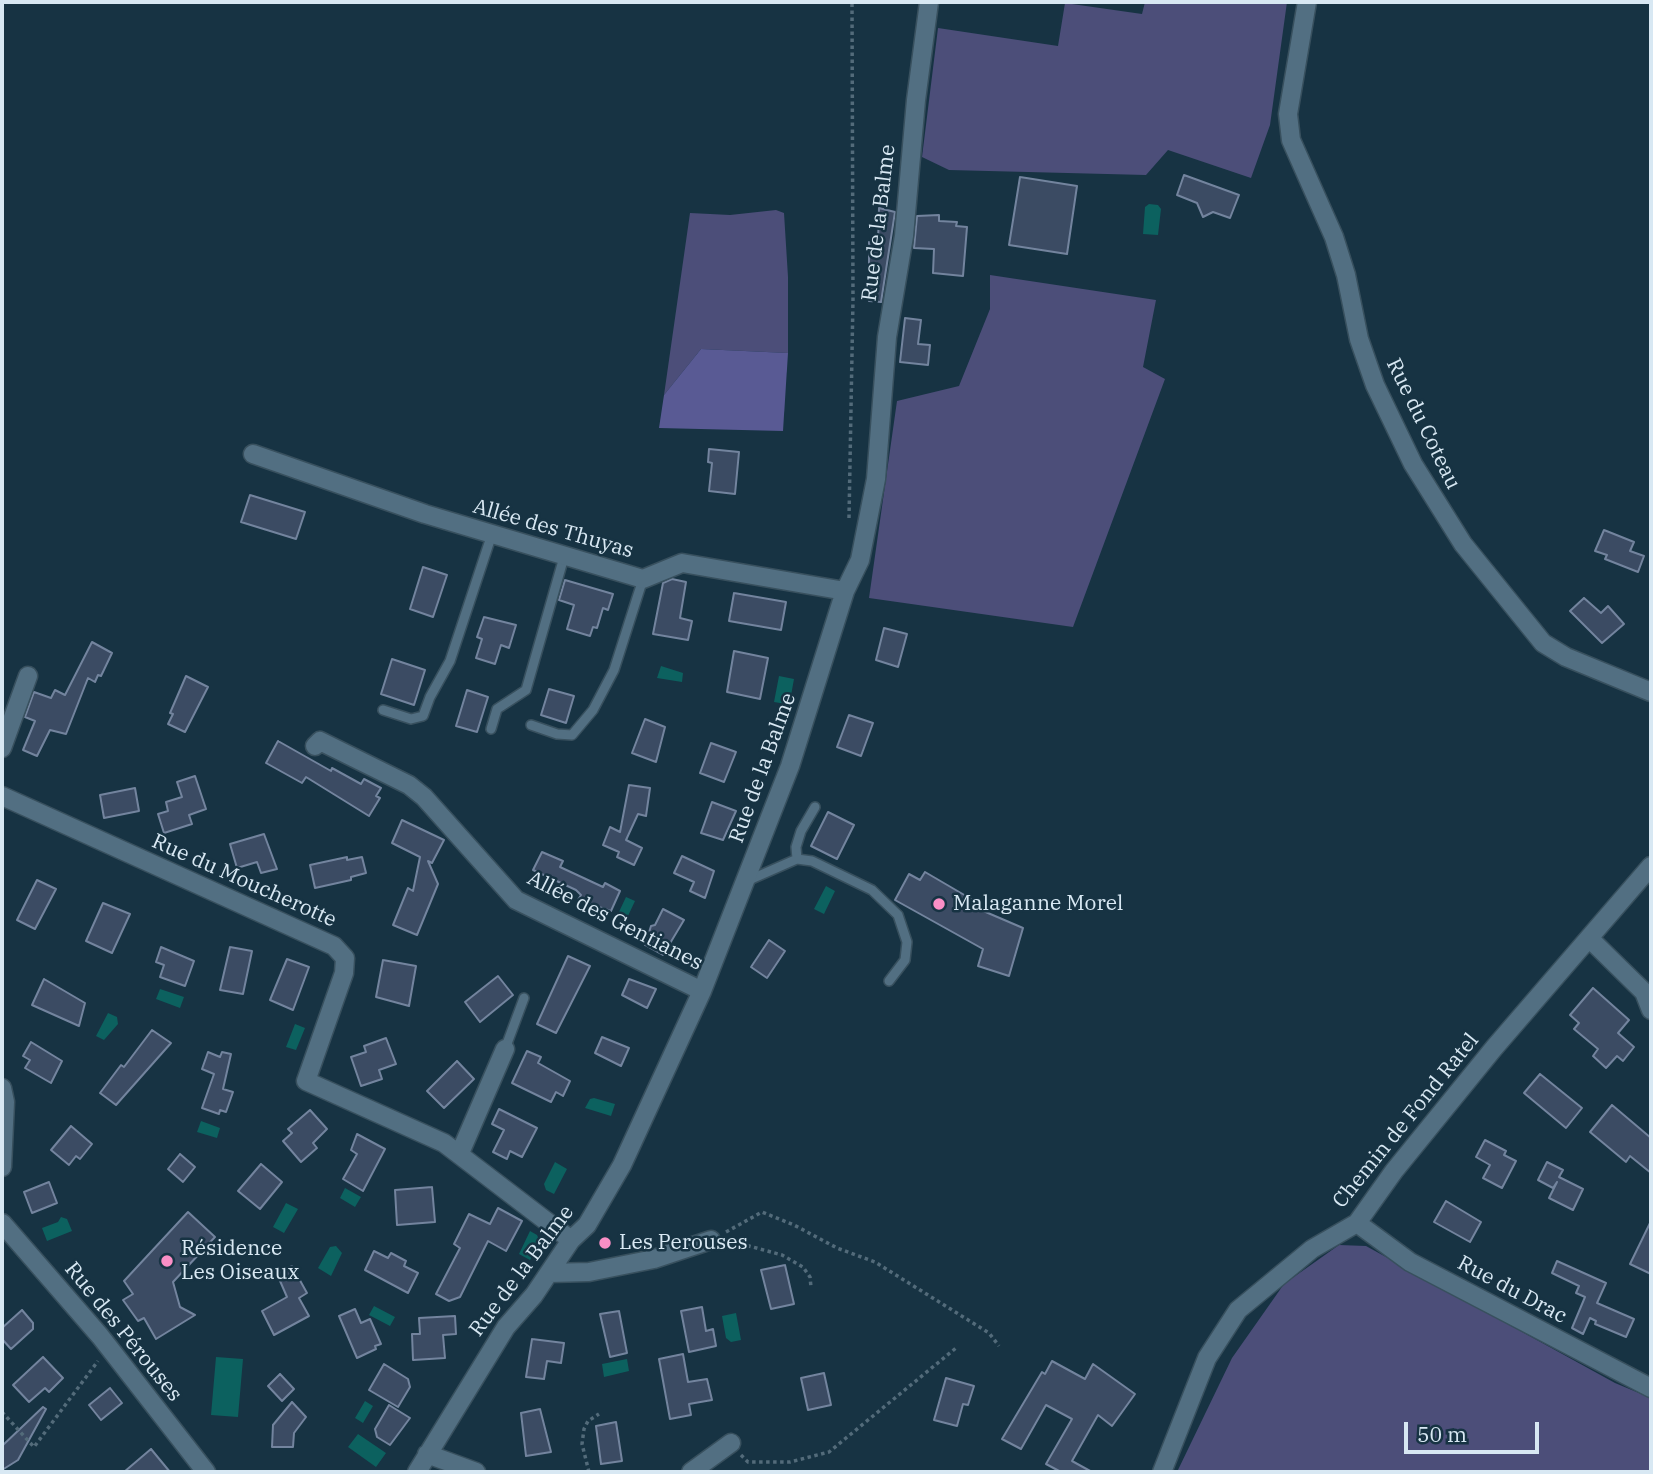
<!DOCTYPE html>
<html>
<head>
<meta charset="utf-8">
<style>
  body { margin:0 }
  #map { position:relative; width:1653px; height:1474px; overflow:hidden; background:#173343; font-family:"IBM Plex Serif",serif }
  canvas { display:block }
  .frame { position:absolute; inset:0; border:4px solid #d8e8f3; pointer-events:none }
  .scale { position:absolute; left:1404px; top:1422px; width:135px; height:32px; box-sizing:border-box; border:4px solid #d8e8f3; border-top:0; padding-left:9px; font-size:21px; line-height:24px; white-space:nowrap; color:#d8e8f3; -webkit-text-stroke:5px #173343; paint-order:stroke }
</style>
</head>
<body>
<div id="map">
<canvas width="1653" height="1474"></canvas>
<div class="frame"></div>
<div class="scale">50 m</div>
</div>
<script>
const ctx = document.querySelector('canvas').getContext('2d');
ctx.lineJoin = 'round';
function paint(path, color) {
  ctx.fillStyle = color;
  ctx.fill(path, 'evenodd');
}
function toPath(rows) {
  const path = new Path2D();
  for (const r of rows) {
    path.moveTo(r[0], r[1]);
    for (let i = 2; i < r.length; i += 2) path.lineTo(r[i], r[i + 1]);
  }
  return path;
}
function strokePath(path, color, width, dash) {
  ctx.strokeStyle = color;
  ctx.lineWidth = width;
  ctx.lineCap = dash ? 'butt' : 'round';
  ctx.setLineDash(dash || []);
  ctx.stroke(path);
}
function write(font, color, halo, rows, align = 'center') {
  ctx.font = font + ' "IBM Plex Serif",serif';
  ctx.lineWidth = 5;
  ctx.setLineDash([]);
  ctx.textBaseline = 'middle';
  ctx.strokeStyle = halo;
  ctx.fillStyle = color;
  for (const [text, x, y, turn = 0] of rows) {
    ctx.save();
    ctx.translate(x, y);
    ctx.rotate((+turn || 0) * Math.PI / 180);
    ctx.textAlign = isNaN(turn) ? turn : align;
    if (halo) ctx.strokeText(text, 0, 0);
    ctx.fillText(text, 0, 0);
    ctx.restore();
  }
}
paint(toPath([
  [1145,2,1287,2,1270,125,1251,178,1168,150,1146,175,949,170,922,157,938,28,1058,46,1065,3,1142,14],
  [776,210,784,213,788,277,788,353,701,349,664,395,690,213,730,215],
  [990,275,1156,300,1143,367,1165,379,1073,627,869,598,897,401,959,386,990,309],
  [1339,1245,1366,1246,1615,1383,1651,1398,1651,1472,1177,1472,1232,1358,1284,1284]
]), '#4c4e79');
paint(toPath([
  [701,349,788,353,783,431,659,428,664,395]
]), '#595a94');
paint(toPath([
  [1149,204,1158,205,1161,209,1158,235,1143,234,1145,207],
  [661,666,683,673,682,682,657,678],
  [779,676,794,679,790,701,786,704,774,702],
  [826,886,835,891,824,914,814,909],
  [626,897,635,901,627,918,618,914],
  [160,989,184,997,180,1008,156,999],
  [108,1013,117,1017,118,1024,104,1040,96,1036],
  [295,1024,305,1028,296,1050,286,1047],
  [594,1098,615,1104,611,1116,585,1108,590,1099],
  [201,1121,220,1128,217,1138,197,1132],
  [555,1162,567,1169,554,1194,546,1190,544,1184],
  [345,1188,361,1197,355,1207,340,1198],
  [286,1203,298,1209,284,1233,273,1227],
  [61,1217,67,1219,72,1231,47,1241,42,1228,58,1222],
  [530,1231,537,1235,540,1242,530,1260,519,1254],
  [336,1246,342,1253,331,1276,318,1268,330,1247],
  [374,1306,395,1317,390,1326,369,1315],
  [736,1313,741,1340,731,1342,726,1338,722,1316],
  [216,1357,243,1359,238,1417,211,1415],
  [627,1359,629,1371,604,1377,602,1364],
  [365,1401,373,1406,363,1423,355,1418],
  [358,1434,386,1453,376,1467,348,1447]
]), '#0c615f');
const building = toPath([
  [1184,175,1239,195,1230,218,1213,212,1203,217,1197,203,1177,195,1184,175],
  [1020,177,1077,186,1067,254,1009,245,1020,177],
  [879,208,895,212,881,302,869,301,869,242,878,242,879,208],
  [939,215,939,221,957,222,956,226,967,227,963,276,933,273,934,249,914,248,917,216,939,215],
  [905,318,921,320,918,344,930,345,928,365,900,362,905,318],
  [709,449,739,452,735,494,709,491,712,463,708,462,709,449],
  [250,495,305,512,296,539,241,522,250,495],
  [1604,530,1634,542,1630,551,1644,556,1638,572,1605,559,1607,555,1595,551,1604,530],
  [423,567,447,575,433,617,410,609,423,567],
  [672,579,686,582,680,618,692,621,688,640,653,634,663,583,672,579],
  [565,580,613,594,608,610,603,608,597,628,593,627,590,636,567,629,574,605,559,600,565,580],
  [734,593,786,602,781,630,729,621,734,593],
  [1584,598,1601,613,1608,606,1624,624,1602,643,1570,611,1584,598],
  [484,617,516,625,509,648,501,645,495,664,476,658,482,639,477,637,484,617],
  [884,628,907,634,898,667,876,660,884,628],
  [92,642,112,653,101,676,98,675,95,682,88,678,66,734,50,730,37,756,23,750,35,721,25,717,34,692,51,698,55,690,65,695,92,642],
  [734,651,768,658,760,699,727,692,734,651],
  [392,659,425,670,414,705,381,694,392,659],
  [186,676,208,687,185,732,168,724,173,714,170,713,186,676],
  [549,689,574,696,566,723,541,715,549,689],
  [467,690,488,697,477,732,456,726,467,690],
  [849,715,873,723,861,756,837,747,849,715],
  [645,719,665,727,656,762,632,753,645,719],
  [278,741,331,771,332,768,361,784,364,779,381,788,376,796,380,798,369,816,306,777,302,783,266,763,278,741],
  [711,743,736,752,724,782,700,773,711,743],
  [195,776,206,809,189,815,192,824,164,833,158,814,168,811,166,802,182,797,177,782,195,776],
  [629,785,650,788,646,816,638,814,626,840,642,848,634,865,617,857,619,852,603,845,610,827,620,832,629,785],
  [135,788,139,811,104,818,100,795,135,788],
  [712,802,736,811,723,840,701,833,712,802],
  [828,812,854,825,837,859,811,846,828,812],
  [402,820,444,840,432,863,428,861,438,884,417,935,393,925,408,888,413,891,420,857,392,843,402,820],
  [264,834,277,869,261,873,257,862,237,868,230,844,264,834],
  [542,852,563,861,560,867,603,887,605,883,620,891,611,911,578,900,581,895,576,890,533,870,542,852],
  [682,856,714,871,705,898,690,891,694,882,674,873,682,856],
  [347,857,347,860,362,857,366,873,351,877,351,880,315,888,310,865,347,857],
  [925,872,978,903,981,910,1023,928,1009,976,978,966,983,949,895,900,909,874,920,880,925,872],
  [37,880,56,889,35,929,17,920,37,880],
  [103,903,130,914,112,953,86,941,103,903],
  [663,909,684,920,663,955,645,945,651,926,655,925,663,909],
  [769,940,785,951,767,978,751,967,769,940],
  [161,947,194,961,185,986,160,977,164,965,156,962,161,947],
  [230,947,252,951,243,994,220,990,230,947],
  [568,956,590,966,556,1033,537,1024,568,956],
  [287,959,309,967,293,1010,270,1000,287,959],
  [383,960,416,966,409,1006,376,997,383,960],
  [498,976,513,995,480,1022,465,1002,498,976],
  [44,979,85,1003,79,1026,32,1005,44,979],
  [629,979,656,989,647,1008,622,995,629,979],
  [1593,988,1629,1020,1618,1033,1634,1047,1623,1061,1617,1056,1606,1068,1593,1056,1598,1049,1574,1029,1579,1023,1570,1015,1593,988],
  [152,1030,171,1043,116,1105,100,1093,121,1065,124,1067,152,1030],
  [602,1037,629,1048,621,1066,595,1053,602,1037],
  [386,1038,396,1064,379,1070,382,1079,361,1086,351,1057,366,1052,364,1046,386,1038],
  [31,1042,62,1061,51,1083,25,1068,30,1060,23,1056,31,1042],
  [527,1051,541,1057,538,1063,570,1081,563,1096,556,1092,551,1102,512,1083,527,1051],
  [208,1052,220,1057,222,1052,231,1054,223,1089,233,1092,226,1112,220,1110,219,1114,202,1108,214,1074,202,1069,208,1052],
  [457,1061,474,1079,444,1108,427,1091,457,1061],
  [1540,1074,1582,1108,1566,1128,1524,1093,1540,1074],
  [1612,1105,1651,1138,1651,1173,1630,1156,1626,1162,1590,1132,1612,1105],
  [499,1109,537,1128,522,1157,510,1151,507,1159,493,1152,504,1130,492,1124,499,1109],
  [310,1110,327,1129,313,1143,317,1148,301,1162,283,1141,292,1133,288,1129,310,1110],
  [71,1126,92,1144,80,1159,76,1156,69,1165,51,1150,71,1126],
  [357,1134,385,1149,363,1191,343,1179,357,1154,351,1150,357,1134],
  [1485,1140,1506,1151,1504,1155,1516,1161,1502,1188,1483,1178,1490,1165,1476,1157,1485,1140],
  [180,1154,195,1167,183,1182,168,1169,180,1154],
  [1547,1162,1563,1170,1559,1177,1583,1189,1573,1210,1549,1198,1557,1182,1553,1188,1538,1180,1547,1162],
  [261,1164,282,1182,260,1209,238,1191,261,1164],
  [49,1182,57,1203,32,1213,24,1192,49,1182],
  [432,1187,435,1222,397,1225,395,1190,432,1187],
  [1446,1201,1481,1222,1470,1242,1434,1222,1446,1201],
  [498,1208,522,1221,506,1251,488,1241,460,1297,449,1301,436,1294,460,1248,454,1244,469,1214,490,1224,498,1208],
  [188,1212,215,1237,173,1282,180,1307,195,1315,156,1339,144,1318,138,1321,123,1300,133,1294,124,1281,188,1212],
  [1651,1221,1651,1274,1630,1264,1651,1221],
  [374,1251,388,1258,391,1253,406,1261,404,1266,418,1273,408,1293,365,1270,374,1251],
  [1557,1261,1606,1283,1597,1303,1634,1319,1626,1337,1595,1324,1596,1321,1590,1318,1583,1334,1572,1328,1585,1297,1576,1293,1579,1286,1552,1273,1557,1261],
  [785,1265,794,1304,771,1309,761,1270,785,1265],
  [292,1266,307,1293,299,1298,309,1316,274,1335,262,1311,287,1297,277,1274,292,1266],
  [702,1307,706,1331,713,1329,716,1346,689,1352,681,1311,702,1307],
  [355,1309,361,1323,370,1319,381,1344,375,1346,376,1349,357,1358,339,1316,355,1309],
  [22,1310,33,1323,33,1329,11,1349,2,1339,2,1328,22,1310],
  [619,1311,627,1353,610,1357,600,1314,619,1311],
  [455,1316,456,1334,443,1335,445,1358,413,1360,412,1334,420,1334,419,1318,455,1316],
  [532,1339,564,1343,561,1363,547,1361,544,1379,526,1377,532,1339],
  [683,1354,688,1382,707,1379,712,1400,689,1404,691,1415,670,1419,659,1359,683,1354],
  [43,1357,63,1378,49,1392,45,1388,29,1402,13,1385,43,1357],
  [1052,1361,1085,1379,1093,1364,1135,1394,1112,1426,1098,1415,1072,1461,1092,1472,1061,1472,1046,1464,1072,1419,1046,1405,1021,1449,1002,1439,1042,1372,1045,1374,1052,1361],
  [384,1364,408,1379,410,1387,398,1407,369,1390,384,1364],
  [824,1373,831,1405,808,1410,801,1378,824,1373],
  [280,1374,294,1389,282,1401,268,1386,280,1374],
  [946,1378,974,1386,968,1405,963,1404,957,1426,934,1420,946,1378],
  [110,1388,122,1403,101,1420,89,1405,110,1388],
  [292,1402,306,1417,294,1433,293,1447,272,1447,273,1425,292,1402],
  [389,1405,410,1418,390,1445,377,1437,375,1429,389,1405],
  [43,1407,46,1409,18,1460,2,1470,2,1446,43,1407],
  [540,1409,551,1452,526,1456,521,1413,540,1409],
  [616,1422,622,1461,601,1464,596,1426,616,1422],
  [151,1449,170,1472,124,1472,151,1449]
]);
paint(building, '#3b4b63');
strokePath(building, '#73849e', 2);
const service = toPath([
  [383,710,411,719,423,716,430,697,450,661,492,534],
  [531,725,557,734,572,735,593,710,614,670,643,579],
  [491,729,497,709,526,690,564,557],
  [797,859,796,847,801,831,815,807],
  [747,881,797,859,812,861,872,890,898,915,907,942,905,960,889,981],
  [505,1049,524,998]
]);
const minor = toPath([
  [1307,2,1288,114,1291,140,1334,237,1346,275,1359,339,1375,385,1413,464,1463,544,1543,643,1566,657,1651,692],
  [253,454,425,514,643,579,682,563,845,591],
  [315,746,320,741,409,785,424,797,516,900,702,991],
  [2,748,28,676],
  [2,796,334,946,345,958,344,973,306,1081,444,1143,571,1240],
  [1589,938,1644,992,1651,1010],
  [2,1088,5,1102,2,1167],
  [460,1153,505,1049],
  [2,1223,100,1336,206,1472],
  [1357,1223,1410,1262,1651,1388],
  [549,1273,589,1272,654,1259,711,1240],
  [427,1454,476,1472],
  [417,1472,506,1327,534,1295,571,1240,587,1225,622,1165,702,991,790,766,845,591,860,560,876,479,887,337,904,236,916,100,929,2],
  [691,1472,731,1443],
  [1162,1472,1207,1358,1238,1310,1312,1249,1357,1223,1394,1171,1494,1048,1651,866]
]);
strokePath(service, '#38505e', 12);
strokePath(minor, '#38505e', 21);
strokePath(toPath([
  [849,518,853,299,852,2],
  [726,1232,762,1212,794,1225,837,1248,875,1262,989,1333,999,1346],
  [727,1240,782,1255,803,1267,810,1277,811,1287],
  [2,1412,34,1447,98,1361],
  [741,1455,748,1462,790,1462,829,1452,956,1348],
  [589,1472,582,1444,584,1429,588,1421,599,1414]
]), '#536b7a', 3.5, [3.5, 3.5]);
strokePath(service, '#526f82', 9);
strokePath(minor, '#526f82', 18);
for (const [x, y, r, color] of [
  [939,904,7,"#fa8fc6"],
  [605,1243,7,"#fa8fc6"],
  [167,1261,7,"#fa8fc6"]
]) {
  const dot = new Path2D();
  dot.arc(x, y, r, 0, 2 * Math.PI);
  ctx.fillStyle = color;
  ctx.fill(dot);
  strokePath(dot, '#173343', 2.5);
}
write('21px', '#d8e8f3', '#173343', [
  ["Rue de la Balme",879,223,-83],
  ["Rue du Coteau",1423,424,64],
  ["Allée des Thuyas",553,529,16],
  ["Rue de la Balme",763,768,-70],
  ["Rue du Moucherotte",244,881,24],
  ["Allée des Gentianes",615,921,27],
  ["Chemin de Fond Ratel",1406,1121,-51],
  ["Rue de la Balme",522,1271,-53],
  ["Rue du Drac",1512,1290,28],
  ["Rue des Pérouses",123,1332,51]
]);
write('21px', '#d8e8f3', '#173343', [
  ["Malaganne Morel",953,904],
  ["Les Perouses",619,1243],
  ["Résidence",181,1249],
  ["Les Oiseaux",181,1273]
], 'left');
</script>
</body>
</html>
